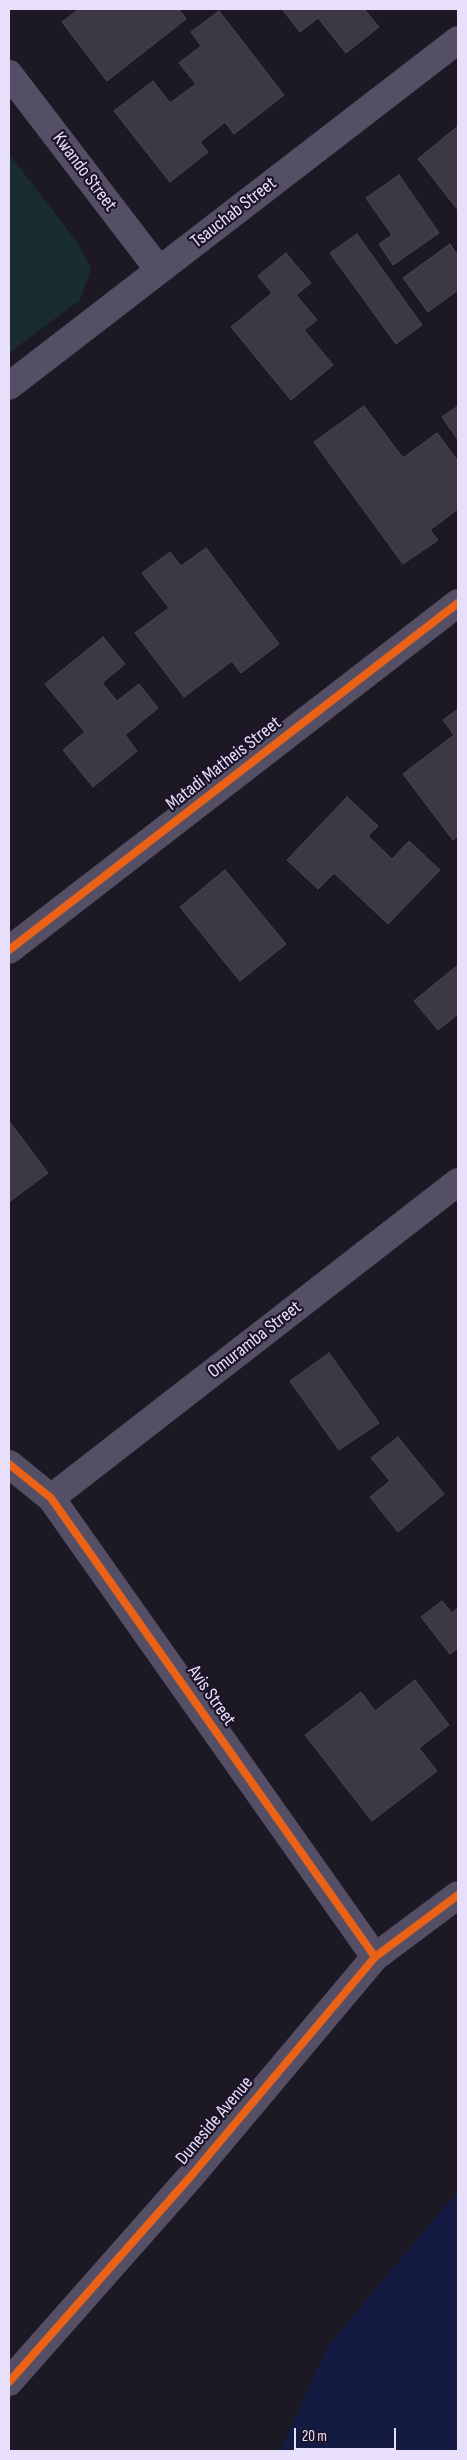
<!DOCTYPE html>
<html>
<head>
<meta charset="utf-8">
<style>
  body { margin:0 }
  #map { position:relative; width:467px; height:2460px; overflow:hidden; background:#1d1924; font-family:"Sofia Sans Condensed",sans-serif }
  canvas { display:block }
  .frame { position:absolute; inset:0; border:10px solid #e8e0fb; pointer-events:none }
  .scale { position:absolute; left:294px; top:2428px; width:102px; height:22px; box-sizing:border-box; border:2px solid #e8e0fb; border-top:0; padding-left:6px; font-size:15px; line-height:18px; white-space:nowrap; color:#e8e0fb; -webkit-text-stroke:4px #1c1429; paint-order:stroke }
</style>
</head>
<body>
<div id="map">
<canvas width="467" height="2460"></canvas>
<div class="frame"></div>
<div class="scale">20 m</div>
</div>
<script>
const ctx = document.querySelector('canvas').getContext('2d');
ctx.lineJoin = 'round';
function paint(path, color) {
  ctx.fillStyle = color;
  ctx.fill(path, 'evenodd');
}
function toPath(rows) {
  const path = new Path2D();
  for (const r of rows) {
    path.moveTo(r[0], r[1]);
    for (let i = 2; i < r.length; i += 2) path.lineTo(r[i], r[i + 1]);
  }
  return path;
}
function strokePath(path, color, width, dash) {
  ctx.strokeStyle = color;
  ctx.lineWidth = width;
  ctx.lineCap = dash ? 'butt' : 'round';
  ctx.setLineDash(dash || []);
  ctx.stroke(path);
}
function write(font, color, halo, rows, align = 'center') {
  ctx.font = font + ' "Sofia Sans Condensed",sans-serif';
  ctx.lineWidth = 4.5;
  ctx.setLineDash([]);
  ctx.textBaseline = 'middle';
  ctx.strokeStyle = halo;
  ctx.fillStyle = color;
  for (const [text, x, y, turn = 0] of rows) {
    ctx.save();
    ctx.translate(x, y);
    ctx.rotate((+turn || 0) * Math.PI / 180);
    ctx.textAlign = isNaN(turn) ? turn : align;
    if (halo) ctx.strokeText(text, 0, 0);
    ctx.fillText(text, 0, 0);
    ctx.restore();
  }
}
paint(toPath([
  [9,154,78,243,91,268,80,300,9,353]
]), '#192c31');
paint(toPath([
  [458,2191,458,2451,280,2451,328,2346]
]), '#131b42');
const building = toPath([
  [79,9,179,9,186,19,107,81,62,22,79,9],
  [282,9,364,9,379,27,346,53,318,18,300,32,282,9],
  [219,11,284,95,234,134,225,122,200,142,208,152,170,182,114,111,153,81,170,103,196,84,179,63,201,46,191,32,219,11],
  [458,126,458,210,418,159,458,126],
  [399,175,439,233,393,265,379,244,392,235,366,198,399,175],
  [357,234,422,325,396,344,330,253,357,234],
  [450,244,458,256,458,290,428,312,403,278,450,244],
  [286,253,311,283,296,295,317,320,304,330,333,365,291,400,231,327,272,293,258,276,286,253],
  [364,406,403,458,437,433,458,461,458,509,430,530,438,540,403,564,314,442,364,406],
  [458,406,458,440,442,417,458,406],
  [206,548,279,644,241,673,232,661,184,697,135,633,169,608,142,573,170,552,181,566,206,548],
  [103,637,125,664,102,683,117,701,139,684,158,708,125,735,137,751,93,787,63,750,85,732,45,684,103,637],
  [458,709,458,836,453,840,403,774,454,735,443,720,458,709],
  [347,797,378,826,368,836,392,859,409,841,440,870,388,924,334,873,318,889,287,860,347,797],
  [225,870,286,944,240,981,180,907,225,870],
  [458,965,458,1014,438,1030,414,1001,458,965],
  [9,1121,48,1173,9,1202,9,1121],
  [329,1353,379,1423,339,1450,290,1381,329,1353],
  [398,1437,444,1494,398,1532,370,1497,390,1481,371,1458,398,1437],
  [442,1601,452,1613,458,1608,458,1648,450,1654,421,1617,442,1601],
  [415,1680,449,1725,419,1748,437,1771,372,1821,305,1735,361,1692,375,1711,415,1680]
]);
paint(building, '#3d3845');
strokePath(building, '#4b4556', 1);
strokePath(toPath([
  [9,74,159,270],
  [9,386,458,40],
  [9,950,458,603],
  [9,1464,51,1498,375,1957],
  [51,1498,458,1182],
  [9,2382,191,2176,375,1957,458,1895]
]), '#544f64', 28);
strokePath(toPath([
  [9,950,458,603],
  [9,1464,51,1498,375,1957],
  [9,2382,191,2176,375,1957,458,1895]
]), '#ea6118', 8);
write('19px', '#e8e0fb', '#1c1429', [
  ["Kwando Street",84,172,53],
  ["Tsauchab Street",234,213,-38],
  ["Matadi Matheis Street",224,764,-38],
  ["Omuramba Street",255,1340,-38],
  ["Avis Street",211,1696,55],
  ["Duneside Avenue",215,2121,-50]
]);
</script>
</body>
</html>
